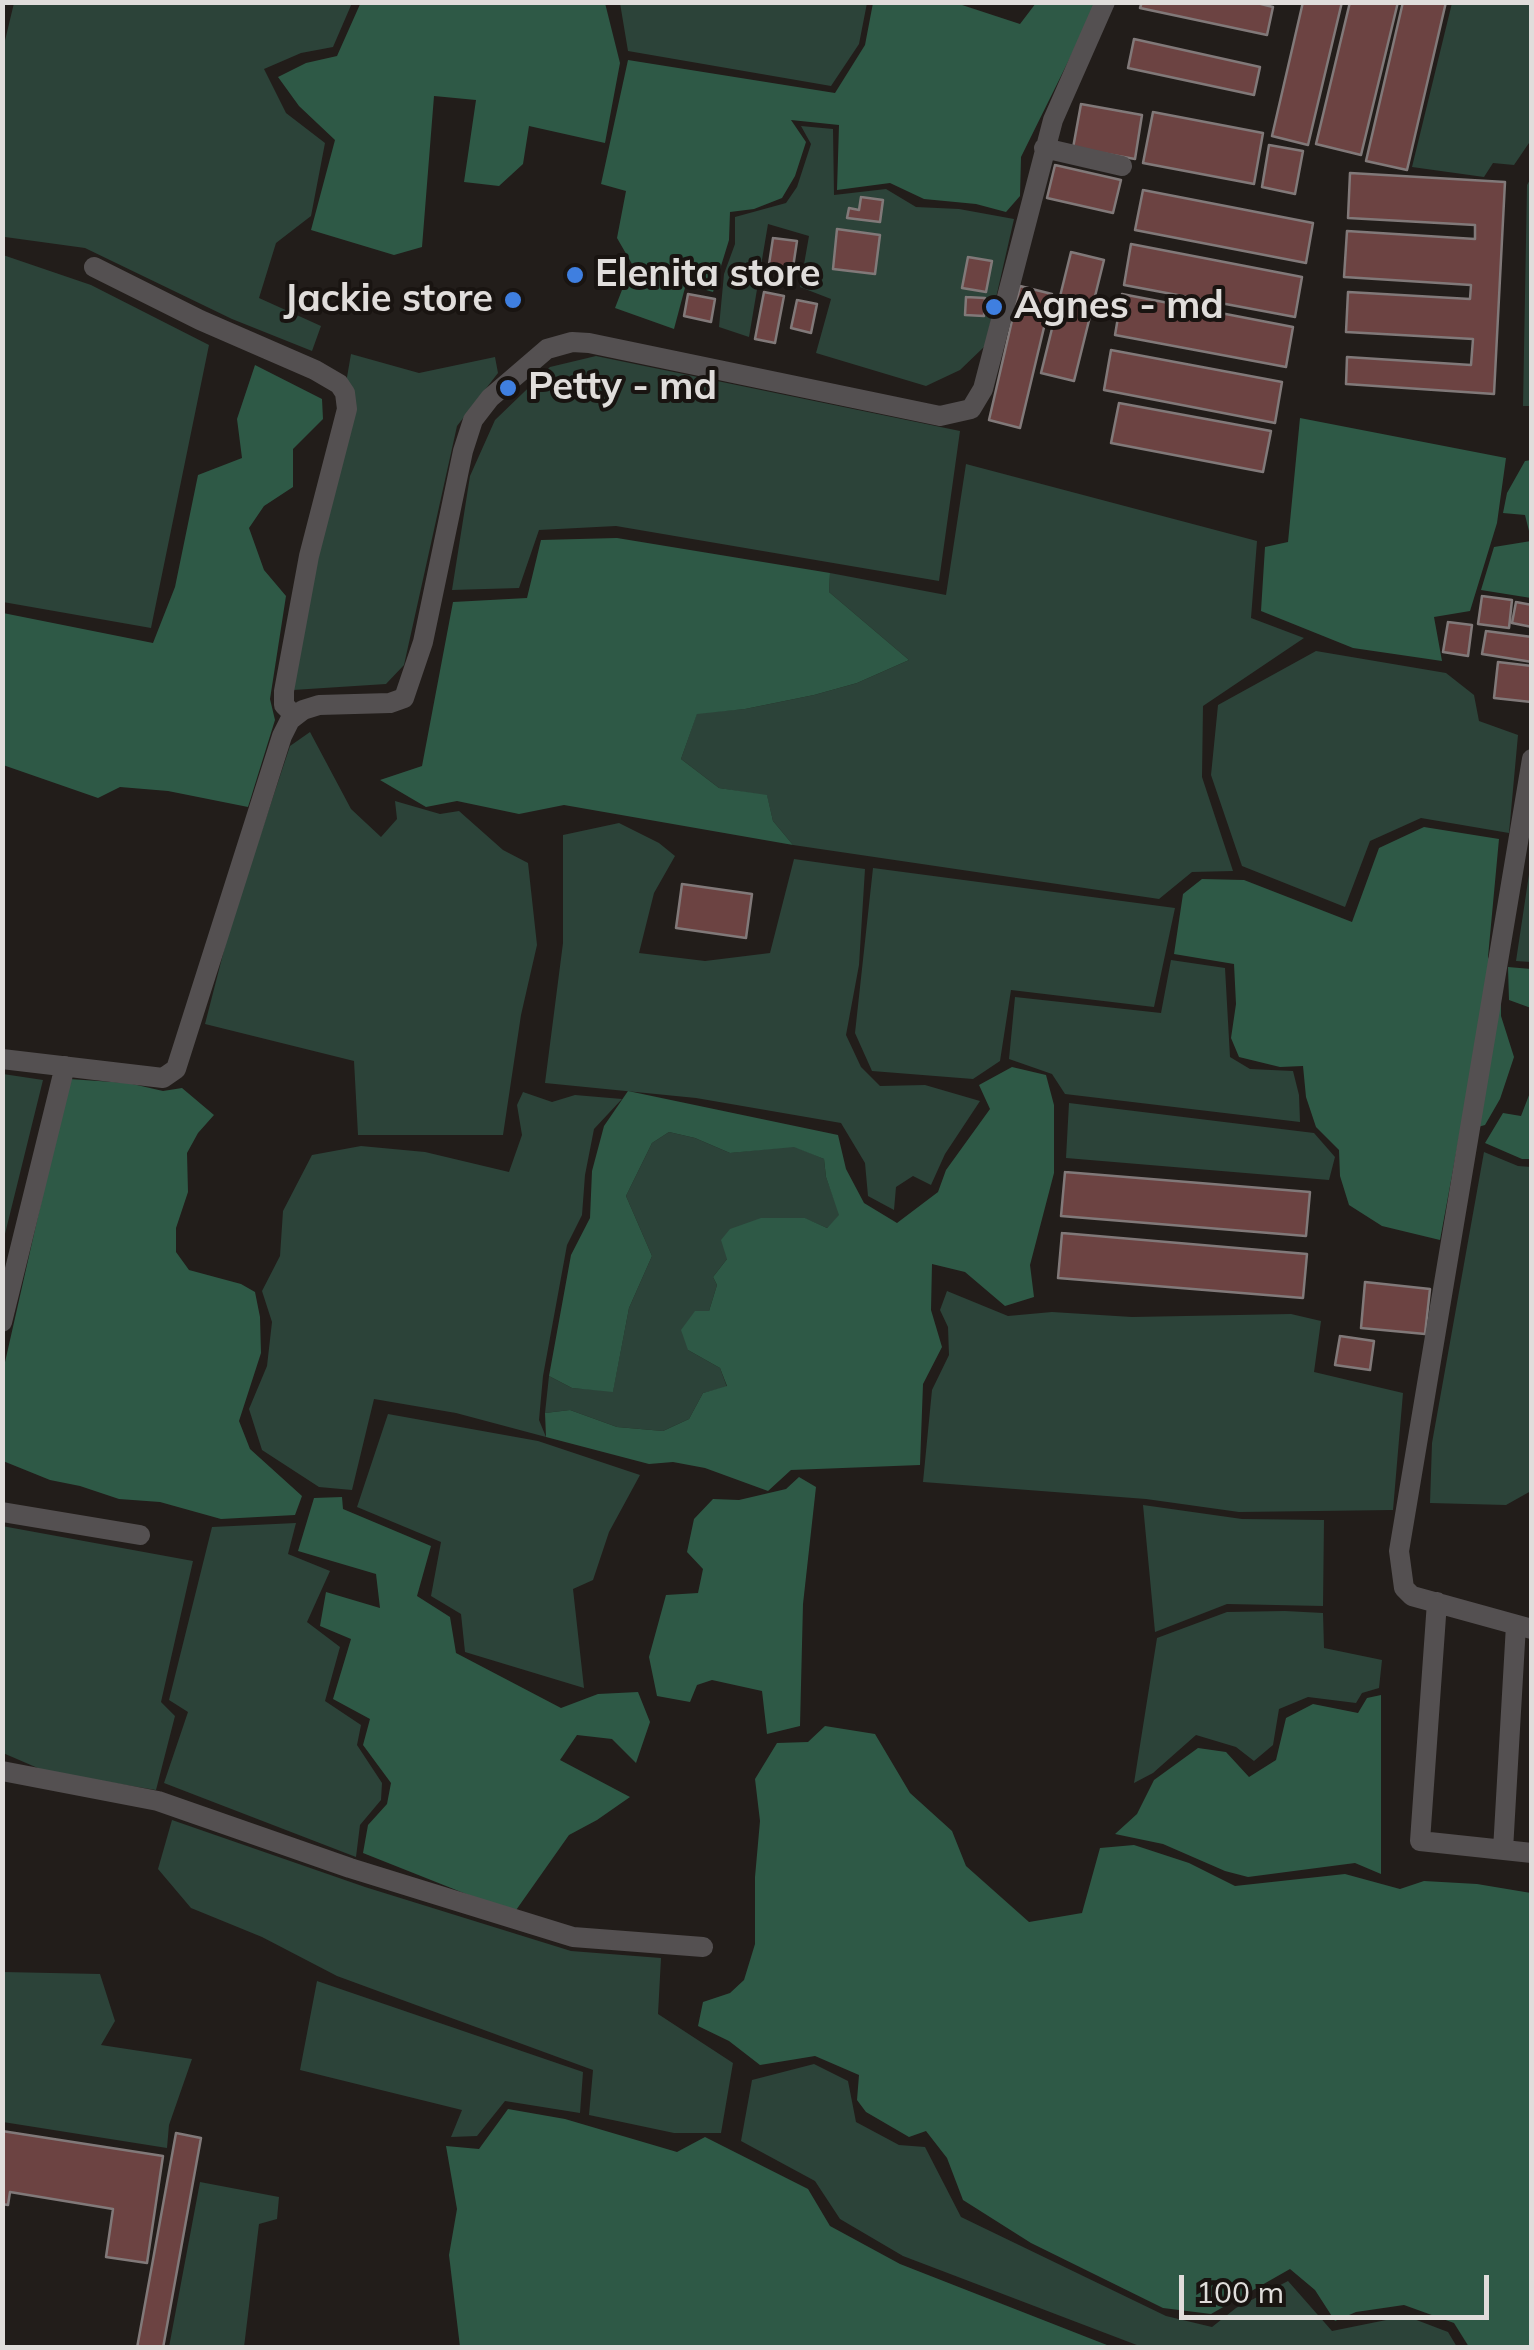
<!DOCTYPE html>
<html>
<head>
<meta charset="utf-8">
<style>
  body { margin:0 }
  #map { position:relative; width:1534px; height:2350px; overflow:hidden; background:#221d1a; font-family:Mulish,sans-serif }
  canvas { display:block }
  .frame { position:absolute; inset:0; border:5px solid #e0dddb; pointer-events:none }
  .scale { position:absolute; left:1179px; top:2275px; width:310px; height:45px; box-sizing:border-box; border:5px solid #e0dddb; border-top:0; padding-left:12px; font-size:30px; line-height:35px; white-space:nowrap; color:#e0dddb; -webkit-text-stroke:8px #191411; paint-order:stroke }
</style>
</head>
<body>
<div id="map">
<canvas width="1534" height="2350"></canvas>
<div class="frame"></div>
<div class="scale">100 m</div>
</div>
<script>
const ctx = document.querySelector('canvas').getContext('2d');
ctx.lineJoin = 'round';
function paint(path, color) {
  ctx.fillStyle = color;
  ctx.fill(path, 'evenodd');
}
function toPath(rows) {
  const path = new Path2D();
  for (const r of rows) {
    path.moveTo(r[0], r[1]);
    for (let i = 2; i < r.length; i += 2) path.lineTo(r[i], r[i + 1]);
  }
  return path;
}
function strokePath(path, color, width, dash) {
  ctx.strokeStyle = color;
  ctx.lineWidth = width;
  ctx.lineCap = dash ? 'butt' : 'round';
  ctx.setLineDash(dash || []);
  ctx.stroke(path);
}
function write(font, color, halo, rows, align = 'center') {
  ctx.font = font + ' Mulish,sans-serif';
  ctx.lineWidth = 8;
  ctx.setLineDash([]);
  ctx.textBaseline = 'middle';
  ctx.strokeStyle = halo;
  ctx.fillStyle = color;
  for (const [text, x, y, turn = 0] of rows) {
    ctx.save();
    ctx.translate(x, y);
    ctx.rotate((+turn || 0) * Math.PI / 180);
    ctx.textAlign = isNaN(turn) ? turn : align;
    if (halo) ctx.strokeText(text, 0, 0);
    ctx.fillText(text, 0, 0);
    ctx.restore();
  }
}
paint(toPath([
  [14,3,352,3,333,47,301,53,264,69,286,113,325,143,311,216,276,243,259,298,321,326,312,351,232,319,85,248,5,237,2,53],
  [620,3,620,2,867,3,859,44,831,86,628,51],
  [1452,3,1531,3,1531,140,1514,165,1493,163,1484,177,1412,167],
  [801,126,833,129,834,195,886,189,916,207,959,209,1014,219,985,346,960,370,926,386,816,353,831,299,800,287,809,236,768,224,749,337,719,327,724,274,735,244,735,217,786,203,797,187,811,144],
  [1531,178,1532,406,1523,406,1527,185],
  [3,255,91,285,209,345,151,628,3,602],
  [351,354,419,373,495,357,498,373,457,426,404,665,386,684,293,690],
  [596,356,960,431,939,581,616,526,539,530,519,588,452,590,470,476,495,420,550,367],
  [966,464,1257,541,1251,618,1304,638,1203,706,1202,777,1233,871,1192,872,1159,899,793,845,773,821,767,796,719,788,681,759,697,713,745,709,814,695,857,683,909,660,829,592,830,573,946,595],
  [1316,651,1446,673,1474,695,1479,721,1518,735,1509,833,1421,818,1370,841,1345,907,1242,866,1211,775,1218,705],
  [310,732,351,809,381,837,397,819,395,801,440,814,459,811,503,850,528,863,537,945,521,1015,503,1135,358,1135,354,1061,205,1024,231,923,290,746],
  [619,823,659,843,675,856,654,893,639,953,705,961,770,953,794,859,865,869,859,965,846,1035,861,1067,880,1086,925,1085,980,1101,945,1154,931,1185,913,1176,896,1187,894,1210,868,1196,865,1163,841,1123,696,1098,545,1083,563,943,563,835],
  [1531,861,1531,962,1516,961],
  [873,868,1175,908,1154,1007,1011,990,1000,1061,973,1079,872,1071,855,1033],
  [1171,960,1225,968,1230,1057,1250,1069,1293,1071,1299,1095,1300,1122,1065,1094,1052,1074,1009,1059,1015,997,1161,1013],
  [3,1074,43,1080,3,1242,2,1074],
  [523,1092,552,1102,575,1095,622,1099,594,1129,585,1175,582,1215,567,1245,543,1376,539,1420,546,1437,456,1413,374,1399,352,1490,319,1487,262,1450,249,1409,267,1366,272,1322,262,1291,280,1256,283,1211,312,1155,361,1146,425,1152,509,1172,522,1135,517,1105],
  [1069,1103,1314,1133,1335,1157,1329,1180,1066,1158],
  [669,1132,695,1138,730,1153,794,1146,824,1159,826,1177,840,1215,827,1228,804,1218,727,1259,713,1277,717,1285,709,1311,688,1350,720,1368,727,1387,703,1393,689,1419,663,1431,617,1427,570,1410,545,1413,549,1376,572,1388,613,1391,629,1308,652,1256,626,1196,652,1143],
  [1484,1152,1518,1166,1531,1167,1531,1491,1506,1505,1430,1503,1432,1443],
  [947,1291,1008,1316,1052,1312,1132,1317,1291,1314,1321,1321,1314,1372,1403,1393,1393,1510,1239,1512,1146,1499,923,1482,932,1390,949,1355,948,1327,940,1310],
  [388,1414,538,1441,640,1475,609,1532,593,1580,573,1589,584,1688,465,1652,461,1614,431,1596,441,1542,357,1507],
  [1143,1505,1242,1519,1324,1520,1323,1606,1227,1604,1155,1632],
  [296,1523,288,1554,330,1571,307,1622,340,1647,325,1701,361,1725,357,1745,382,1783,381,1800,360,1825,356,1857,164,1783,188,1712,169,1700,212,1527],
  [2,1526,193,1561,161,1702,175,1716,156,1790,47,1772,3,1753],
  [1285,1611,1323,1613,1324,1648,1382,1660,1379,1688,1362,1693,1356,1703,1308,1697,1279,1709,1273,1745,1254,1761,1236,1747,1196,1735,1153,1773,1134,1783,1157,1638,1227,1612],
  [172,1820,365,1887,571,1951,661,1958,658,2014,733,2063,721,2133,674,2133,589,2115,593,2070,337,1976,262,1937,191,1908,158,1869],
  [3,1972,100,1974,115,2021,101,2045,192,2059,169,2125,167,2148,3,2122],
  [317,1981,583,2072,580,2113,505,2101,477,2136,451,2137,462,2110,300,2070],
  [814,2064,848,2081,856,2122,899,2145,925,2147,961,2217,1166,2316,1212,2327,1236,2308,1288,2281,1332,2331,1406,2316,1448,2332,1457,2347,1142,2347,903,2256,840,2219,815,2181,741,2141,752,2080],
  [200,2182,279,2197,277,2219,259,2224,244,2347,169,2347]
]), '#2c4339');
paint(toPath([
  [361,2,605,3,620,63,605,143,529,126,523,164,499,186,464,182,476,100,434,96,422,247,394,255,311,230,335,140,299,106,278,77,306,63,337,56],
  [873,3,956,3,1020,24,1036,3,1097,3,1021,157,1020,196,1006,212,976,204,924,199,890,183,837,190,839,125,791,120,806,142,795,176,782,198,754,209,730,212,729,240,713,292,686,284,674,329,615,308,632,264,617,238,626,191,601,184,628,60,835,93,865,45],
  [255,365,322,399,323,419,293,449,293,487,264,506,249,528,264,570,286,596,270,699,275,720,248,807,168,791,120,787,98,798,3,765,3,613,153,643,175,587,198,475,242,458,237,419],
  [1300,418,1506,458,1497,523,1470,611,1434,617,1442,661,1353,648,1261,611,1265,547,1288,542],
  [1531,460,1532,460,1531,539,1525,515,1503,513,1507,493,1525,461],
  [617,538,830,573,829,592,909,660,857,683,814,695,745,709,697,714,681,759,719,788,767,795,773,821,793,845,564,805,519,814,457,801,426,807,380,780,422,766,453,602,527,598,541,540],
  [1531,541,1531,598,1481,590,1494,547],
  [1424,827,1499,839,1488,957,1501,984,1501,1016,1514,1057,1500,1099,1485,1125,1460,1132,1440,1240,1382,1226,1349,1205,1340,1176,1339,1150,1316,1127,1306,1097,1303,1066,1280,1067,1239,1057,1231,1038,1236,1004,1234,964,1174,954,1183,894,1202,879,1244,880,1352,922,1379,848],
  [1508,967,1531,969,1531,1008,1509,1000],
  [1012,1067,1046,1075,1054,1105,1054,1173,1030,1265,1034,1297,1005,1306,965,1272,932,1264,931,1310,942,1347,923,1384,920,1465,791,1470,768,1491,705,1468,673,1462,649,1464,546,1437,545,1413,570,1410,617,1427,663,1431,689,1419,703,1393,727,1386,720,1368,688,1350,681,1330,695,1311,709,1311,717,1285,713,1277,727,1259,721,1240,730,1229,761,1218,805,1218,827,1228,839,1215,826,1177,824,1159,794,1147,730,1153,695,1138,669,1132,652,1143,626,1196,652,1256,629,1308,613,1392,572,1388,549,1376,571,1255,590,1218,592,1171,604,1126,628,1091,838,1135,846,1169,864,1203,897,1223,938,1192,946,1170,990,1109,979,1085],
  [69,1079,128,1083,163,1091,182,1088,214,1115,198,1133,187,1153,188,1192,176,1228,176,1252,189,1270,241,1284,255,1292,260,1317,261,1353,239,1421,250,1449,302,1496,295,1515,221,1519,160,1502,119,1499,80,1486,50,1480,3,1461,3,1371],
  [1531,1090,1531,1159,1522,1159,1485,1143,1503,1113,1521,1116],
  [799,1477,816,1487,803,1604,800,1726,767,1734,762,1691,712,1680,697,1685,690,1702,657,1696,649,1657,666,1595,698,1593,703,1569,687,1552,694,1519,713,1499,739,1500,786,1489],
  [342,1497,343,1509,431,1546,417,1596,450,1617,456,1653,561,1708,598,1694,638,1692,650,1722,636,1763,612,1739,577,1735,560,1760,630,1797,597,1820,569,1835,514,1913,363,1853,368,1825,387,1804,391,1783,363,1745,370,1719,333,1699,351,1639,320,1626,326,1592,380,1608,376,1574,298,1551,314,1498],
  [1381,1695,1381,1874,1355,1863,1248,1877,1225,1871,1163,1844,1115,1834,1137,1814,1154,1780,1198,1748,1226,1752,1249,1777,1276,1760,1286,1718,1313,1704,1358,1713,1367,1698],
  [825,1726,875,1734,910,1793,952,1831,966,1866,1029,1922,1082,1913,1100,1848,1134,1845,1189,1863,1235,1886,1345,1874,1400,1889,1424,1881,1477,1884,1531,1893,1531,2347,1469,2347,1454,2323,1404,2305,1356,2312,1335,2321,1315,2290,1290,2269,1211,2314,1163,2308,1031,2243,963,2200,947,2158,926,2131,909,2137,866,2112,857,2100,859,2075,815,2056,760,2065,729,2041,698,2026,703,2002,730,1993,744,1980,755,1944,755,1877,760,1821,755,1779,777,1743,808,1742],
  [508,2109,565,2119,677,2152,705,2137,808,2189,830,2226,900,2264,1112,2347,460,2347,449,2255,457,2209,446,2146,479,2149]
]), '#2e5946');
const building = toPath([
  [1142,2,1253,2,1273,7,1267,35,1140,8,1142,2],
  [1303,2,1342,2,1308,145,1272,136,1303,2],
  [1350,2,1398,2,1361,155,1316,144,1350,2],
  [1403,2,1446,2,1407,170,1366,161,1403,2],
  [1134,39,1260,67,1254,95,1128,68,1134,39],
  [1081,104,1142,115,1135,159,1073,148,1081,104],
  [1153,112,1263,133,1254,184,1143,163,1153,112],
  [1269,145,1303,151,1295,194,1262,187,1269,145],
  [1055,165,1121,180,1113,213,1047,198,1055,165],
  [1350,173,1505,182,1494,394,1346,384,1347,357,1471,365,1473,339,1346,332,1348,292,1470,299,1471,285,1344,277,1347,231,1475,239,1475,225,1348,218,1350,173],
  [1143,190,1313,223,1306,263,1135,230,1143,190],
  [861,197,883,200,880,222,847,218,849,208,859,210,861,197],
  [837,229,880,235,875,274,833,269,837,229],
  [773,238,797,241,792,274,768,271,773,238],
  [1131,244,1302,277,1295,317,1124,285,1131,244],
  [1071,252,1104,260,1074,381,1041,373,1071,252],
  [968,257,992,261,986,292,962,288,968,257],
  [1020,286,1052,294,1020,428,989,420,1020,286],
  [764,292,784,296,775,343,755,339,764,292],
  [688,294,715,299,711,322,684,316,688,294],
  [1122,294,1293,327,1286,367,1115,335,1122,294],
  [966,297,985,298,984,316,965,315,966,297],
  [797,300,817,304,811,333,791,328,797,300],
  [1111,350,1282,382,1275,423,1104,390,1111,350],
  [1119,403,1271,431,1263,472,1111,443,1119,403],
  [1482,596,1512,600,1509,628,1478,624,1482,596],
  [1516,602,1532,605,1532,627,1512,623,1516,602],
  [1448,622,1472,625,1468,656,1443,652,1448,622],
  [1486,631,1532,637,1532,662,1482,654,1486,631],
  [1498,662,1532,666,1531,702,1494,698,1498,662],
  [682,884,752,894,746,938,676,928,682,884],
  [1065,1172,1310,1192,1306,1236,1061,1216,1065,1172],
  [1062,1233,1307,1254,1303,1298,1058,1278,1062,1233],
  [1365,1282,1430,1289,1425,1334,1361,1328,1365,1282],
  [1340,1336,1374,1341,1370,1370,1335,1365,1340,1336],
  [2,2131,163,2156,147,2263,106,2257,113,2209,10,2192,8,2205,2,2204,2,2131],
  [176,2133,201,2138,163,2348,137,2348,176,2133]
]);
paint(building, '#6c4342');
strokePath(building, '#817979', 2.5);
strokePath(toPath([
  [1044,148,1122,166],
  [94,267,200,320,315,370,339,384,345,393,347,409,309,556,284,691,284,705,295,716],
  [1532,759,1399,1551,1404,1588,1412,1596,1532,1629],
  [2,1059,163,1078,176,1069,282,736,290,720,303,710,319,705,390,703,404,698,423,642,463,451,473,420,490,398,547,349,572,342,589,343,940,416,971,409,983,389,1053,120,1105,2],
  [2,1322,65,1066],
  [2,1512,140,1535],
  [1437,1602,1420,1841,1532,1853],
  [2,1771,158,1801,350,1868,573,1937,703,1947],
  [1503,1850,1516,1625]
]), '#545051', 20);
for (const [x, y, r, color] of [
  [575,275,10,"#3f7fe0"],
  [513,300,10,"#3f7fe0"],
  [994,307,10,"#3f7fe0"],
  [508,388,10,"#3f7fe0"]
]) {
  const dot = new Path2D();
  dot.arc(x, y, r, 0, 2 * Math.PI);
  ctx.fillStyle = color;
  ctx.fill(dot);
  strokePath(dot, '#191411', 4);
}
write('bold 38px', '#e0dddb', '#191411', [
  ["Elenita store",595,275],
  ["Jackie store",493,300,"right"],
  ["Agnes - md",1014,307],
  ["Petty - md",528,388]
], 'left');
</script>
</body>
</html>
